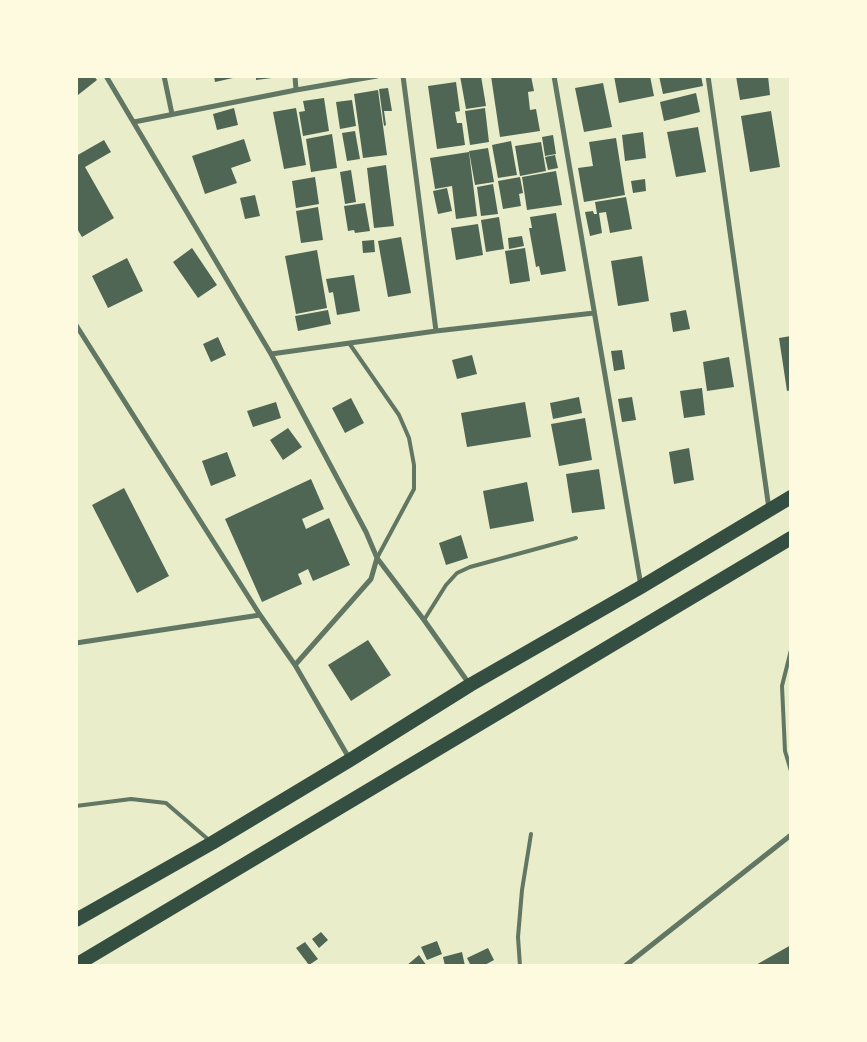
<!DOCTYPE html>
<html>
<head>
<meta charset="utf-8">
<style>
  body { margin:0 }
  #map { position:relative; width:867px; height:1042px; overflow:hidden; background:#e9edc9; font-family:"Public Sans",sans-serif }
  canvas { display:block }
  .frame { position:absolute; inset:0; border:78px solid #fefae0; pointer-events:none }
</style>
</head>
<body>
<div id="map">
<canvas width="867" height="1042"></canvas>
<div class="frame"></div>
</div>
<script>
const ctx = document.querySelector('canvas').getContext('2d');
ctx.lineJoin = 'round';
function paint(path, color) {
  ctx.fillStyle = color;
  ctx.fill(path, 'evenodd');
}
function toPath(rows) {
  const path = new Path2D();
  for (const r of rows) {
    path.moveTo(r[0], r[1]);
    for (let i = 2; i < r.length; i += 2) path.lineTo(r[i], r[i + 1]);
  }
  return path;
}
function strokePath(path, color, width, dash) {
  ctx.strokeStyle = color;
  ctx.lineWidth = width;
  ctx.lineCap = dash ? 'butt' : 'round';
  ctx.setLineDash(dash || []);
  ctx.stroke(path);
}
paint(toPath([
  [76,76,94,76,97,80,78,95,76,93],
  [214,76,233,76,233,78,215,82],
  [256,76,280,76,280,77,256,80],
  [460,76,481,76,486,106,466,109],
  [491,76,531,76,534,91,528,92,530,110,536,109,540,131,500,137],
  [614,76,650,76,654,96,619,103],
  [659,76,701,76,703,86,663,94],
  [736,76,768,76,770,95,740,100],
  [456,82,460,111,455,112,457,123,462,123,465,145,437,149,428,86],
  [603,83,612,127,584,132,575,88],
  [388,88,392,111,384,111,386,125,384,126,379,89],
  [378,90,387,155,363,158,354,94],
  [696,93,700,112,664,121,660,102],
  [324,98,329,131,303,136,299,112,305,111,303,101],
  [352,100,356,126,340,129,336,102],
  [234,108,238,125,217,130,213,114],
  [296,108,306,165,284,169,273,112],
  [485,108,489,142,470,145,465,111],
  [771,111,780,167,750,172,741,116],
  [698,127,706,172,676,177,667,132],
  [355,131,360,159,347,161,342,133],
  [643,132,646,158,625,161,622,135],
  [332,134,337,168,311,172,306,139],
  [553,135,556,154,545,156,542,137],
  [616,138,625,195,584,202,578,168,593,166,589,142],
  [244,139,251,161,231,168,237,183,205,194,192,156],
  [104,140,111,152,85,167,114,218,82,237,76,227,76,156],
  [511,141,517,175,498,178,492,145],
  [541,142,546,171,520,176,515,146],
  [488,148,494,182,475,185,469,151],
  [469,152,477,216,456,219,452,186,435,189,430,158],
  [555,155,558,168,548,170,545,157],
  [386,165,394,226,374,228,367,168],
  [351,170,356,202,345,204,340,172],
  [556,171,562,205,527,210,522,177],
  [315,177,319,204,296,208,292,181],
  [520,177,523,193,519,194,521,206,503,209,498,181],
  [645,179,646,191,633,193,631,181],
  [493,184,498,214,481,216,477,187],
  [447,188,452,211,438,214,433,191],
  [255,195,260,216,245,219,240,198],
  [626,197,632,229,610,233,606,212,599,213,602,233,590,236,585,212,593,211,594,214,597,214,595,202],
  [365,203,370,231,355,233,354,230,348,231,344,206],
  [318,207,323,240,301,243,296,211],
  [556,213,566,271,541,275,539,266,536,267,529,228,532,228,530,217],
  [499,217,504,249,486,252,481,220],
  [478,224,483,255,456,260,451,228],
  [522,236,524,246,509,249,508,238],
  [401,237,411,293,388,297,378,241],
  [374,240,375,252,363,253,362,241],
  [192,248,217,285,198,298,173,262],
  [525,248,530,281,510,284,505,251],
  [317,250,327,308,296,314,285,256],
  [642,256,649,301,618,306,611,261],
  [127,258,143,291,108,308,92,276],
  [354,275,360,311,337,315,333,292,329,293,326,279],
  [328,310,331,324,298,331,295,316],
  [686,310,690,329,673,332,670,313],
  [791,336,791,390,787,391,779,338],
  [218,337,226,355,211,362,203,344],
  [622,350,625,369,614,371,611,351],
  [472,355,477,374,457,379,452,360],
  [729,357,734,387,707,391,703,362],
  [702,388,705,415,684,418,680,391],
  [579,397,582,413,553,419,550,403],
  [632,397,636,420,622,422,618,399],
  [351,398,364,423,345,433,332,408],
  [276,402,281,418,253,427,247,411],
  [525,402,531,437,467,447,461,413],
  [585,418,592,460,559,466,551,424],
  [288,428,302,447,283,460,270,440],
  [689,448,694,480,674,484,669,452],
  [227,452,236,476,211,486,202,461],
  [599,469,605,509,572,513,566,474],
  [311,479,324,509,302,519,306,529,329,518,350,565,313,581,308,569,298,574,302,584,262,602,225,519],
  [527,482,534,521,490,529,483,491],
  [124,488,169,576,137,593,92,505],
  [461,535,468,558,446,565,439,543],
  [368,640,391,675,351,701,328,665],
  [321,932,328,940,319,948,312,939],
  [437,941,442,954,427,960,421,947],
  [305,942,318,959,309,965,296,948],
  [791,945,791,966,754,966],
  [488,948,494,960,483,966,471,966,467,958],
  [462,952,465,966,445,966,443,957],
  [419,955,427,966,406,966]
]), '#4f6655');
strokePath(toPath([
  [349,343,399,415,409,438,414,465,414,489,377,558],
  [424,620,446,585,457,573,470,567,576,538],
  [791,650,782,686,785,751,791,771],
  [76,806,131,799,166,803,210,841],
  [520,966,518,937,522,890,531,834]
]), '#617663', 4);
strokePath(toPath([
  [106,76,271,354,366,532,377,558,371,579,295,665],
  [164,76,172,114],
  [295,76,296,90],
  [403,76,436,331],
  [554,76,641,586],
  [708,76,769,509],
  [134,122,296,90,377,76],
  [76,325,260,615,295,665,349,758],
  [271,354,436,331,594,313],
  [377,558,424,620,470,685],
  [76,643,260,615],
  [625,966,791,835]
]), '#617663', 5);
strokePath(toPath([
  [76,920,212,843,350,760,470,685,641,587,791,497],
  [76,965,791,538]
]), '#344e41', 14);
</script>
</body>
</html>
